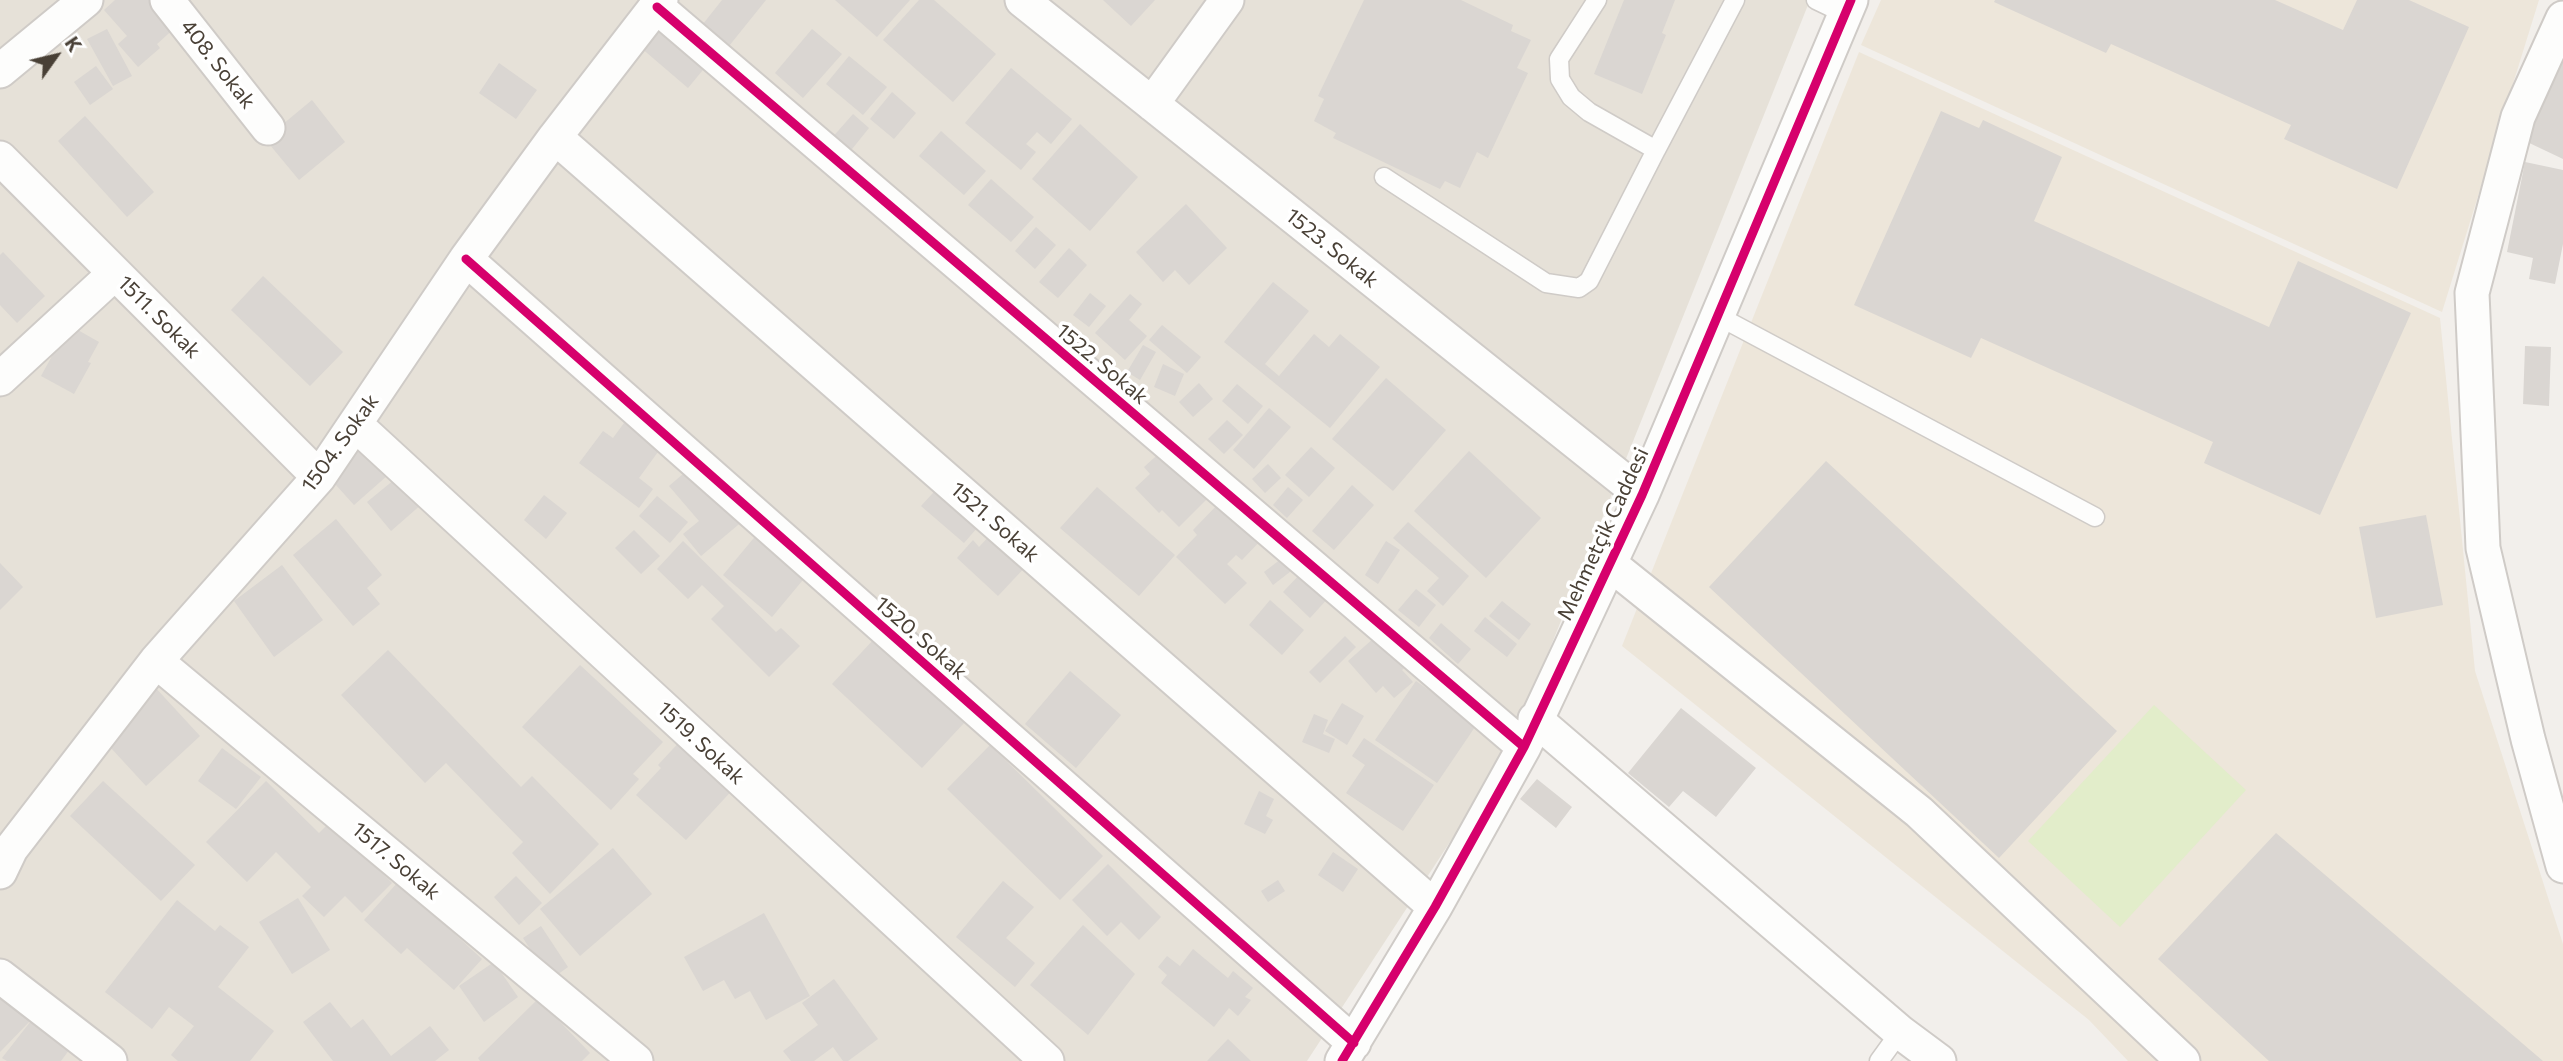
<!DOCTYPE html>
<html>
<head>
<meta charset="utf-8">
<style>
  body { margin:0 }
  #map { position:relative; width:2563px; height:1061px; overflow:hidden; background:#f2efeb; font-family:Commissioner,sans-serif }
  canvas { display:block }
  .north { position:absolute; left:21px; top:21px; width:70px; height:70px; -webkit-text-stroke:5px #fff; paint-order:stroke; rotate:56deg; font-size:19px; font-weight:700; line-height:28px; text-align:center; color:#494036 }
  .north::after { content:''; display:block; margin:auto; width:24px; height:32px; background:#494036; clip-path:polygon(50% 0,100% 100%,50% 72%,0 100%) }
</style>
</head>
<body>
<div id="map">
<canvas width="2563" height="1061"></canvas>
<div class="north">K</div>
</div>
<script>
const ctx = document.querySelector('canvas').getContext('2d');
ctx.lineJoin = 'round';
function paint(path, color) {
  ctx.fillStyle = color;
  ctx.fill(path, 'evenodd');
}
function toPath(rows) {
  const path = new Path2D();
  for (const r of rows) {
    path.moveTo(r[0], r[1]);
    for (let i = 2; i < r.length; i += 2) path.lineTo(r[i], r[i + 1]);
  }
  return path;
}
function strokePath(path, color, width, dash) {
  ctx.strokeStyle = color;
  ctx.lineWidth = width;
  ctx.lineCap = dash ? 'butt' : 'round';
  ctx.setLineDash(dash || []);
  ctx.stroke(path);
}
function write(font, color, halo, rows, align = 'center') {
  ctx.font = font + ' Commissioner,sans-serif';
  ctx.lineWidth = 7;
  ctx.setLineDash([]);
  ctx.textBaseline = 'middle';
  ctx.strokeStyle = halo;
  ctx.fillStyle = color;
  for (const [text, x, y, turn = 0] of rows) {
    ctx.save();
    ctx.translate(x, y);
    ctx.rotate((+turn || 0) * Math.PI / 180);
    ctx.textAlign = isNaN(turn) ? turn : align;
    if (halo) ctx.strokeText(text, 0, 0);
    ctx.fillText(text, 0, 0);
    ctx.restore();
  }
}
paint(toPath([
  [0,0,1810,0,1508,753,1307,1061,0,1061]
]), '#e6e1d8');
paint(toPath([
  [1881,0,2539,0,2442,312,1861,45],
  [1859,52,2440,318,2475,671,2563,944,2563,1061,2128,1061,2089,1020,1622,646]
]), '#ede6da');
paint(toPath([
  [2154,705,2246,790,2120,927,2028,841]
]), '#e2edca');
paint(toPath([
  [115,0,156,0,178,25,157,44,160,48,138,67,118,44,127,36,104,10],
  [722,0,766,0,729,46,703,24],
  [835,0,910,0,877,37],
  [919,0,934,0,996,54,953,102,883,40],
  [1103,0,1155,0,1131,26],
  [1364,0,1461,0,1513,25,1511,31,1531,40,1517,68,1528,73,1488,158,1477,152,1460,188,1445,181,1440,189,1333,138,1336,133,1314,121,1324,99,1318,96],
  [1624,0,1675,0,1662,33,1666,35,1642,94,1594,74],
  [1995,0,2275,0,2343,30,2357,0,2409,0,2469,27,2397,189,2284,139,2291,125,2111,44,2106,53,1994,2],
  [658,25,707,65,688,88,640,47],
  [107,29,132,76,113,86,87,39],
  [812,29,842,54,803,98,775,73],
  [849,56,887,87,863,115,826,84],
  [2563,56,2563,159,2523,140],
  [499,63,537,90,516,119,479,93],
  [96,66,113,89,90,105,74,82],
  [1011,68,1072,119,1051,144,1037,132,1026,144,1036,152,1021,170,965,123],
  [892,92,916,113,894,139,870,119],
  [312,100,345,142,299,180,265,139],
  [1941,111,1979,128,1983,120,2062,157,2034,221,2269,327,2298,261,2411,313,2320,515,2204,463,2213,442,1981,338,1971,358,1854,305],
  [853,114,869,128,848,154,831,139],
  [85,116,154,192,127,217,58,141],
  [1080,124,1138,177,1090,231,1032,179],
  [941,131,986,171,964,195,919,156],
  [2525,162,2563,170,2563,244,2555,284,2529,279,2533,258,2507,252],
  [991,179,1034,217,1011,242,968,205],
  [1186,204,1227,248,1189,285,1175,270,1163,282,1136,252],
  [1036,227,1056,245,1035,269,1015,251],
  [1069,248,1087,265,1058,298,1039,282],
  [3,252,45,296,17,323,0,305,0,255],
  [263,276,343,352,310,386,231,310],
  [1273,282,1309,311,1265,364,1279,376,1314,334,1329,347,1340,334,1380,367,1330,428,1224,342],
  [1090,293,1106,306,1089,327,1073,315],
  [1130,294,1142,304,1129,320,1147,336,1125,360,1095,333],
  [69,325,99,342,88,362,91,363,74,394,41,376],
  [1162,325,1201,357,1187,373,1149,340],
  [1143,345,1156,352,1140,380,1127,372],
  [2525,346,2551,347,2549,406,2523,404],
  [1163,364,1184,374,1175,396,1154,387],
  [1386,378,1446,430,1393,491,1332,439],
  [1199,383,1213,399,1193,417,1179,402],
  [1237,384,1263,406,1248,424,1222,401],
  [1269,408,1291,427,1254,469,1233,450],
  [627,419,663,445,639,478,653,489,639,508,579,463,603,431,613,438],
  [1227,420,1243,435,1224,454,1208,439],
  [361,445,388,475,354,505,327,475],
  [1311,447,1335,468,1309,497,1285,475],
  [1164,449,1209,497,1179,527,1162,510,1159,513,1135,488,1150,474,1144,467],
  [1469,451,1541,518,1486,578,1414,511],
  [1826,461,2117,731,1999,858,1709,587],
  [697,462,744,520,701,556,683,534,699,521,669,486],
  [1268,464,1281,478,1265,493,1252,479],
  [400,475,423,503,391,531,367,502],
  [943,482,984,520,964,543,921,506],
  [1352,485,1374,505,1334,550,1312,531],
  [1097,487,1175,555,1139,596,1060,528],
  [1288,487,1303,500,1287,518,1273,505],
  [544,495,567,513,546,539,524,520],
  [657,496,688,522,670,543,639,516],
  [1223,499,1263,538,1242,560,1236,555,1227,564,1247,583,1225,604,1176,557,1197,535,1193,530],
  [2426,515,2443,605,2376,618,2359,527],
  [336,519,382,575,367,588,380,604,353,626,293,555],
  [1408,522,1469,576,1443,606,1427,591,1439,578,1393,538],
  [634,530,660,556,641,574,615,548],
  [993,532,1028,564,998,596,957,558,973,540,979,547],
  [758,533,807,575,772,617,723,575],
  [683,541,776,632,781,628,800,646,769,677,711,619,724,606,702,585,688,599,657,569],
  [1386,541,1400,550,1378,584,1365,575],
  [1285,556,1295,568,1273,585,1264,572],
  [0,563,23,587,0,610],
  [282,565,323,620,274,657,234,601],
  [1304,570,1330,596,1310,618,1283,592],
  [1416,589,1436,605,1419,627,1398,610],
  [1270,600,1304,630,1282,655,1249,625],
  [1502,601,1531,624,1519,640,1489,616],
  [1485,617,1517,644,1507,657,1474,631],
  [1441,623,1471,649,1458,664,1429,638],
  [1345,636,1356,647,1320,683,1309,672],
  [875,638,965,722,922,768,832,684],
  [1374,638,1390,657,1398,651,1409,663,1402,670,1413,682,1394,698,1383,686,1376,693,1348,661],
  [388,650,521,787,532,776,599,844,550,894,512,853,523,842,446,763,425,783,341,695],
  [580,665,663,742,633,774,639,779,611,810,522,727],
  [1070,671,1121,715,1076,768,1025,724],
  [1416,681,1477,724,1437,783,1375,740],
  [153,685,200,736,146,786,100,736],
  [1342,703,1364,716,1347,745,1325,731],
  [1681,708,1756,768,1716,817,1683,791,1669,807,1628,773],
  [1314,714,1328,720,1323,734,1335,739,1329,753,1302,742],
  [685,736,737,785,686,840,636,795,661,768,658,765],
  [1364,738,1434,785,1403,831,1346,793,1365,765,1352,756],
  [990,745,1103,856,1060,900,947,789],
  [222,748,261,777,236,809,198,781],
  [1537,779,1572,807,1556,828,1520,799],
  [103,781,195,865,161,901,70,816],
  [266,781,319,833,331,821,392,883,362,913,345,896,324,917,302,896,311,887,276,852,247,882,206,842],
  [1259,791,1274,799,1266,816,1273,820,1265,834,1244,824],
  [2276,833,2543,1061,2269,1061,2158,959],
  [613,848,652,894,580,956,540,909],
  [1333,852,1358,869,1343,892,1318,875],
  [1108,864,1161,917,1139,940,1121,922,1107,936,1072,900],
  [516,876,542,903,519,925,494,897],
  [1278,880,1285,891,1268,902,1261,891],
  [1003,881,1034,907,1006,938,1035,963,1015,987,956,937],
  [398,882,482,959,454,990,407,948,401,954,364,920],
  [298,898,330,950,292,974,259,922],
  [177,900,215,931,220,925,249,947,218,987,274,1031,250,1061,178,1061,171,1055,194,1026,169,1007,152,1029,105,992],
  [764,913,810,996,766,1020,750,991,735,999,724,980,703,991,684,957],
  [1083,925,1135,974,1088,1035,1030,985],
  [541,926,568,967,550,980,523,938],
  [1193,949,1228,978,1233,971,1253,988,1245,997,1251,1000,1238,1016,1229,1008,1214,1027,1161,983,1167,975,1158,967,1167,956,1180,966],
  [494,962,518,997,484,1022,459,986],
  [834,979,878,1039,848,1061,843,1061,833,1047,814,1061,791,1061,783,1051,818,1025,802,1003],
  [0,991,31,1020,0,1052],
  [538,999,590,1053,582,1061,480,1061,478,1058],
  [330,1002,351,1028,363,1019,391,1056,430,1026,449,1050,435,1061,333,1061,303,1022],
  [34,1017,72,1046,61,1061,7,1061,2,1058],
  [1228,1039,1251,1061,1207,1061]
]), '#dad6d2');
const lane = toPath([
  [1816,0,1845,14],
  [1656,150,1735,0],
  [1384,177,1546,283,1579,288,1589,281,1656,150,1589,112,1571,97,1560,79,1559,59,1597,0],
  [1718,316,2095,517],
  [1879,1061,1900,1032]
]);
const street = toPath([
  [167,0,268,128],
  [1022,0,1642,495],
  [657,7,1524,747],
  [2563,18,2518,117,2472,293,2483,548,2528,739,2563,866],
  [0,71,86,0],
  [1152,104,1227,0],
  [555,137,1435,907],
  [0,158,319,477],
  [466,259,1354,1043],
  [0,379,115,273],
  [356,425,1047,1061],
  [1610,564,1919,812,2183,1061],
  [156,661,636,1061],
  [1535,719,1900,1032,1939,1061],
  [0,872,11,849,156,661,319,477,466,259,555,137,661,0],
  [0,976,110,1061],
  [1342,1061,1435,907,1524,747,1642,495,1851,0]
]);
strokePath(lane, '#cfcbc7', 21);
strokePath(street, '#cfcbc7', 37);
strokePath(lane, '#fdfdfc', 18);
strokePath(street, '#fdfdfc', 33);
strokePath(toPath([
  [657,7,1524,747],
  [466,259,1354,1043],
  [1342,1061,1435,907,1524,747,1642,495,1851,0]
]), '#d6006c', 9);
write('21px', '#494036', '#fff', [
  ["408. Sokak",218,64,52],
  ["1523. Sokak",1332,248,39],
  ["1511. Sokak",159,317,45],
  ["1522. Sokak",1102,364,40],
  ["1504. Sokak",340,443,-54],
  ["1521. Sokak",995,522,41],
  ["Mehmetçik Caddesi",1603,534,-65],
  ["1520. Sokak",921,638,41],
  ["1519. Sokak",701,743,43],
  ["1517. Sokak",396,861,40]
]);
</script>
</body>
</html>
